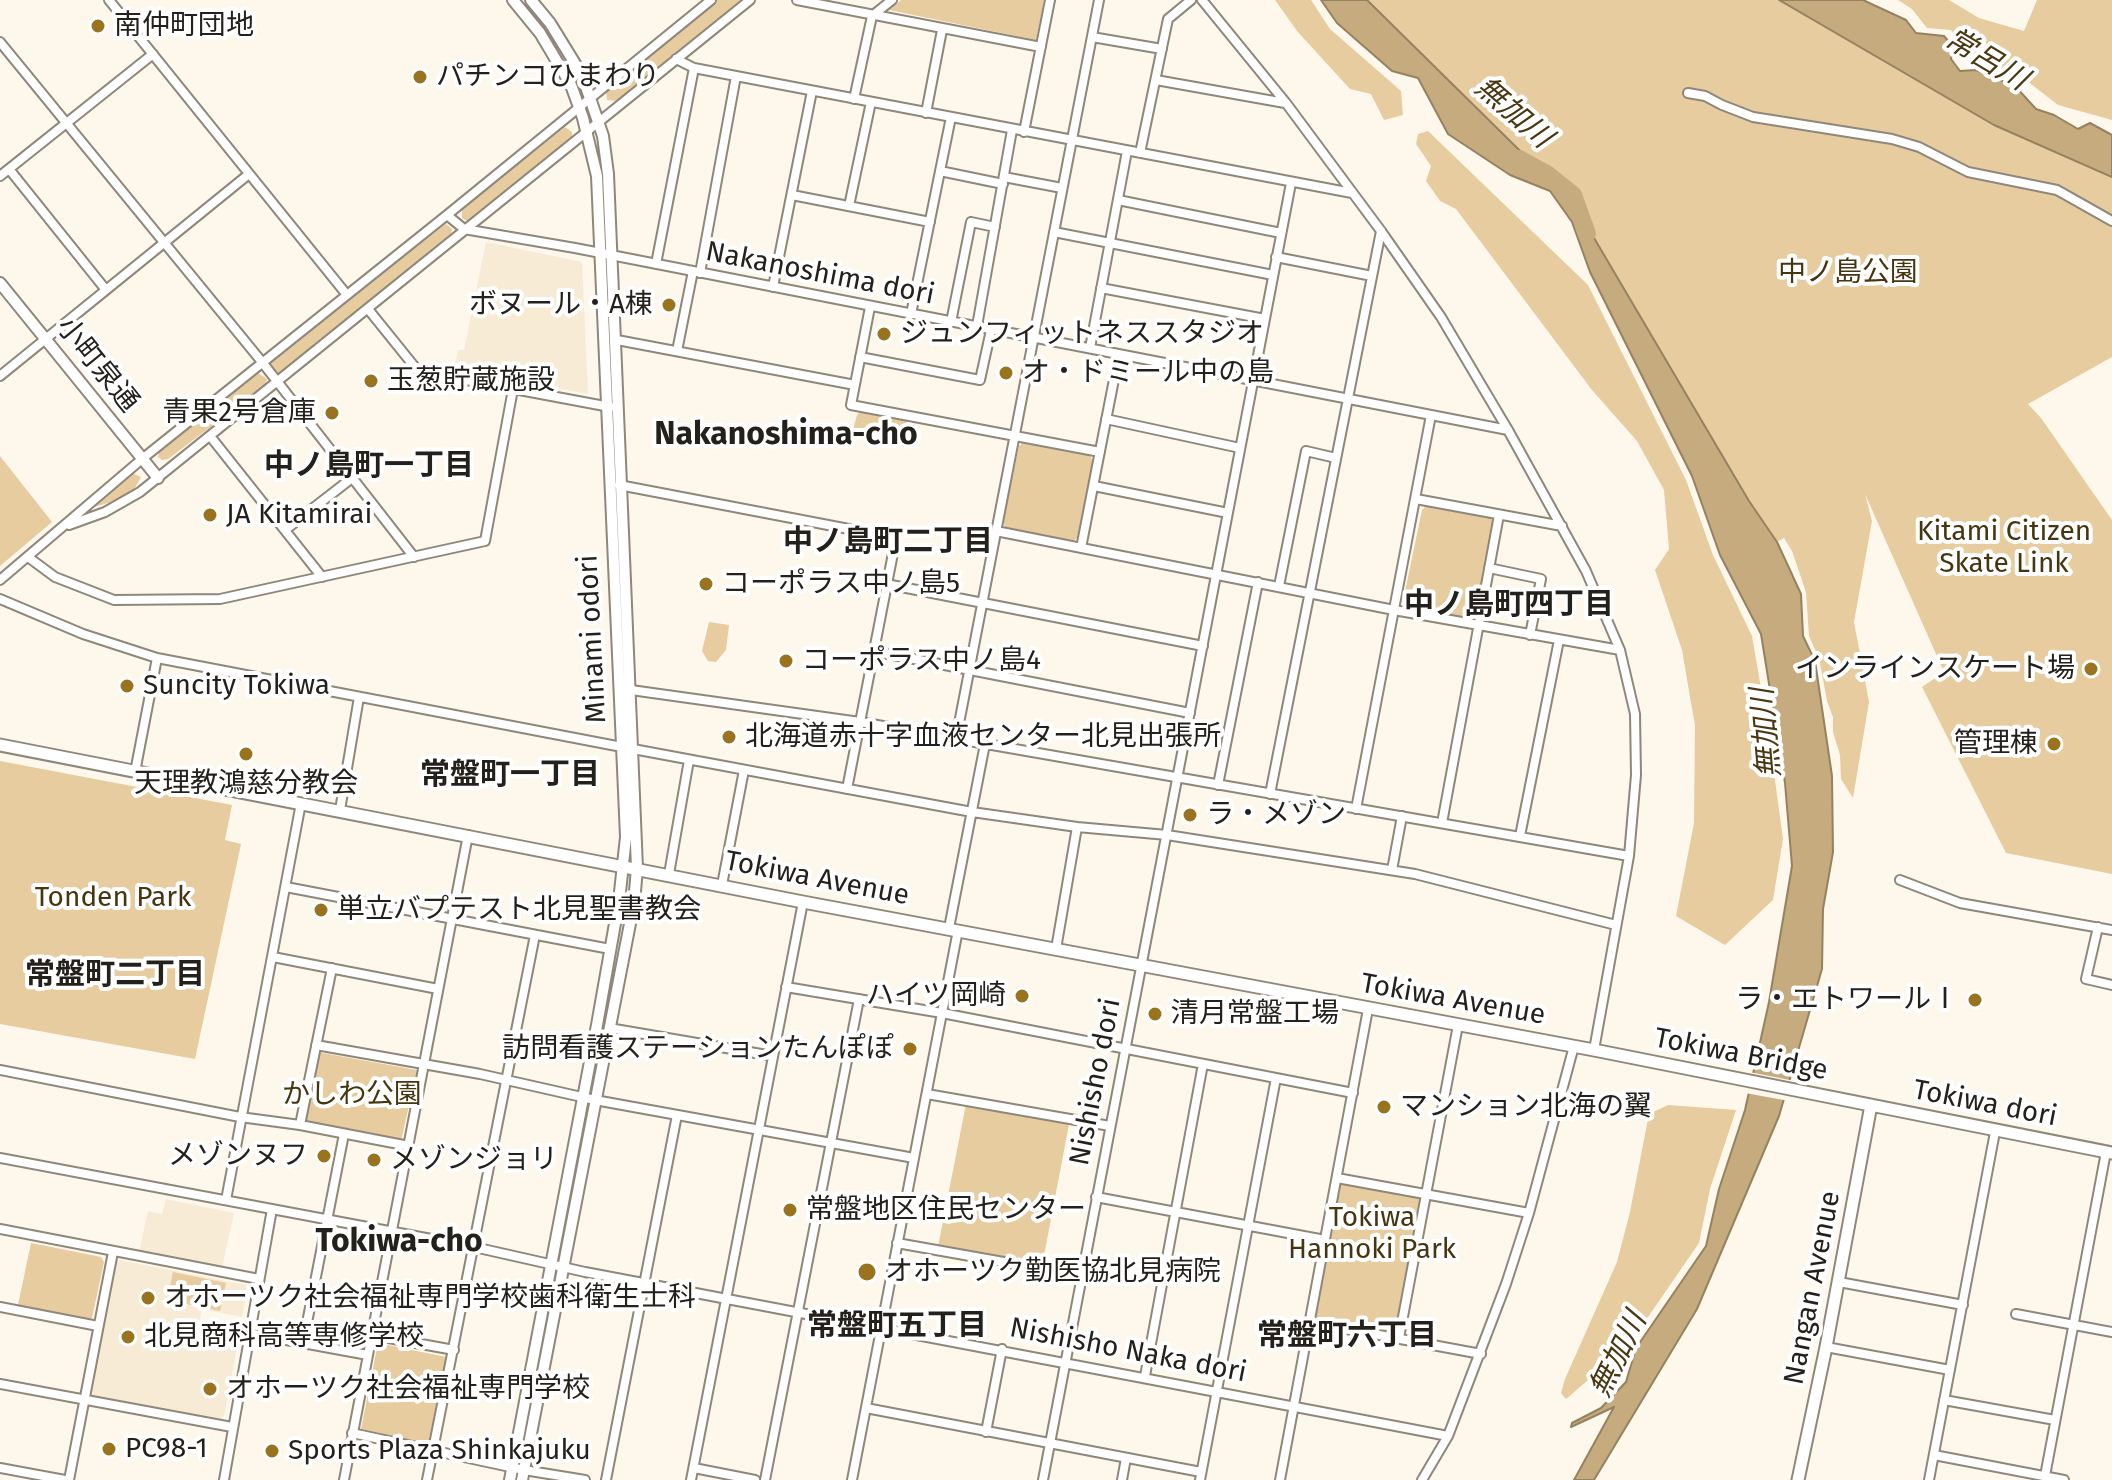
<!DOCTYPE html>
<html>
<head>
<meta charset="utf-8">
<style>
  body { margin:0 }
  canvas { display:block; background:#fef7ec }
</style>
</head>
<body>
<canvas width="2112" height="1480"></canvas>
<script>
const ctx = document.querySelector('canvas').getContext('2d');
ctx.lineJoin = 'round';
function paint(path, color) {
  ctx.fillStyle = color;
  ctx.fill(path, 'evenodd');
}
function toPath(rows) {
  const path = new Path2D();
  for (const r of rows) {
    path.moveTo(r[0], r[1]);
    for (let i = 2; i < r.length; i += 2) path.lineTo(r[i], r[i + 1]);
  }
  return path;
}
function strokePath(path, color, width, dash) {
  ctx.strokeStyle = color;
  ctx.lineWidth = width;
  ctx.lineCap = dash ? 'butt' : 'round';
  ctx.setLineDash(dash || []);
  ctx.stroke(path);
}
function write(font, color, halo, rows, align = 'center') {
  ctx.font = font + ' "Fira Sans","Noto Sans JP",sans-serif';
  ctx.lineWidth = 8;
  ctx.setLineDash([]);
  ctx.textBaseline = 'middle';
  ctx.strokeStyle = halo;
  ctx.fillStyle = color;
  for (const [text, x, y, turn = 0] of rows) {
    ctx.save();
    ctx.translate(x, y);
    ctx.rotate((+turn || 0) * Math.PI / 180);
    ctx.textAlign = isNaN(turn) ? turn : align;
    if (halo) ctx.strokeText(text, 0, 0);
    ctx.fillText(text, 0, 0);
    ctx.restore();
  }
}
paint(toPath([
  [486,242,582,262,588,394,454,370,458,350,464,350],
  [166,1199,234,1213,222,1268,139,1252,148,1211,162,1214],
  [119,1260,246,1285,248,1288,242,1317,202,1309,196,1340,237,1348,224,1416,220,1419,95,1397,90,1393,116,1262]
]), '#f7ebd6');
paint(toPath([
  [715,0,745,0,617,101,607,100,606,90],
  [901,0,1044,0,1036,40,889,10],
  [1275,0,1311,0,1330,29,1401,91,1403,115,1384,120,1371,94,1350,89,1297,31],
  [1367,0,1779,0,1994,125,2112,177,2112,357,2028,404,2041,418,2112,520,2112,874,2006,853,1922,687,1944,672,1865,494,1872,521,1854,622,1869,702,1853,798,1841,779,1840,755,1833,732,1833,717,1827,701,1819,658,1809,636,1806,592,1792,551,1784,538,1777,542,1749,501,1574,204],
  [1898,0,1949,0,1979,18,2024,31,2037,0,2112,0,2112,120,2058,105,2013,70,1987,67,1968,59,1951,30,1927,28,1912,9],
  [565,127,572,132,572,137,568,142,473,219,467,221,462,218,462,208],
  [1428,131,1588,285,1686,480,1713,555,1752,636,1768,729,1783,839,1773,900,1725,945,1676,916,1694,823,1695,726,1682,650,1655,570,1669,549,1664,490,1637,441,1592,390,1456,209,1440,201,1426,181,1431,166,1416,144,1418,134],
  [446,224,452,229,451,237,282,374,274,373,269,366,273,358],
  [258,373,267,379,265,386,168,459,162,460,158,457,159,451],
  [861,411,907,421,904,439,853,430,857,415],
  [1025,441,1089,454,1093,461,1077,538,1071,543,1006,529,1003,522,1019,446],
  [0,456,52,522,0,566],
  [132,473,141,477,135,488,121,499,94,507,94,505],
  [1426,506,1490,517,1493,521,1475,616,1471,618,1407,606,1403,601,1422,510],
  [709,622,729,625,726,650,716,662,708,661,702,651],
  [0,761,232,805,225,840,241,844,195,1059,0,1024],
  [317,1052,417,1070,401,1141,304,1122],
  [966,1104,1069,1124,1042,1266,938,1247],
  [1668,1105,1736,1110,1710,1189,1699,1243,1648,1317,1610,1361,1566,1399,1561,1393,1565,1379,1617,1262,1630,1212,1649,1114],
  [1340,1182,1422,1199,1394,1333,1313,1319],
  [31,1243,101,1257,104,1262,92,1318,89,1320,18,1305],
  [173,1272,226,1283,220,1311,167,1300],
  [378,1343,446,1357,428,1444,361,1429]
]), '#e6cc9e');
const water = toPath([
  [1321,0,1367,0,1574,204,1749,501,1777,542,1801,594,1803,636,1815,661,1832,776,1833,852,1823,909,1822,969,1779,1116,1697,1309,1594,1480,1574,1480,1614,1407,1571,1427,1572,1423,1601,1408,1626,1382,1636,1348,1706,1246,1719,1189,1745,1110,1769,1002,1792,866,1785,783,1761,634,1720,555,1692,476,1590,272,1572,222,1550,191,1510,175,1448,134,1418,78,1392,71,1337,23,1321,0],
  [1779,0,1863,0,1906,20,1916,33,1944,36,1954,48,1951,59,1960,71,1976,70,2015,86,2036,109,2054,115,2078,129,2090,123,2112,135,2112,177,1994,125,1779,0]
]);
paint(water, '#c5ab7d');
strokePath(water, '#958260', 2);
paint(toPath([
  [1749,1072,1795,1081,1789,1101,1745,1093]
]), '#fef7ec');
strokePath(toPath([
  [1519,159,1548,175,1573,195,1587,234]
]), '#c5ab7d', 18);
const minor = toPath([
  [109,0,347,295],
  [797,0,1041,47],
  [1202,0,1286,103,1381,231,1441,317,1508,430,1586,571,1620,650,1635,714,1636,775,1629,856,1594,1050],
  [1092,37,1162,49],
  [0,42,262,362,414,557],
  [676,59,694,68,736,76,1352,193],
  [1156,80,1285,103],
  [1688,93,1705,96,1722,105,1753,117,1892,139,1919,147,1968,172,2057,190,2112,221],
  [854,99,872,16,892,0],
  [926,113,942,30],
  [1024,132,1050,0],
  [1140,153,1168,19,1191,0],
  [9,169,106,290],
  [940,171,1003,184],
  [0,176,153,54],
  [1004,177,1062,188],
  [792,195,930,222],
  [1118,200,1281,233],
  [849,206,871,102],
  [447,215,464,229,575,248,1508,430],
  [1054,232,1273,275],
  [1276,257,1372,276],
  [656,264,694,68],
  [700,273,736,76],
  [773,287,812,91],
  [1101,288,1265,319],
  [870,307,851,405,1100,452],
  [368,309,418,371,610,407],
  [911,314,951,117],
  [951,322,971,222,995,227],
  [977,326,1012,130],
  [617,340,855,385],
  [1090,348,1127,151],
  [677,351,693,271],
  [860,357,980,380,991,330],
  [0,376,249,174],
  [1106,419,1240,448],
  [210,436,322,577],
  [619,485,896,538,847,789],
  [1094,486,1228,513],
  [1416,499,1562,526],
  [69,525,105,512,140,492,750,0],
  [285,530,352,478],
  [996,531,1394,610,1620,650],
  [1081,548,1119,354],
  [28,557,55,577,114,600,220,599,485,541,513,389],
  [1489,568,1541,579,1530,635],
  [0,580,142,459,447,215,711,0],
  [886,584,1203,646],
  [1279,586,1306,451,1336,458],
  [0,599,83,634,157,658,622,747],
  [873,651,1190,713],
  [631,690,860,722,1629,856],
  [956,739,1099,0],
  [633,749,972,812,1077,827,1167,835,1415,874,1616,925],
  [135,772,157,658],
  [1218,785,1258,582],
  [1270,794,1381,231],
  [1356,809,1431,415],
  [340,810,359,697],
  [1442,823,1499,515],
  [1520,836,1559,640],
  [1392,870,1402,816],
  [669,874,689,760],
  [1900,880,1960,903,2112,930],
  [722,885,744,770],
  [286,887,610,949],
  [2098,927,2086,979,2112,985],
  [949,928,985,744],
  [1056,949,1077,827],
  [273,957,438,989],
  [786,987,942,1013,1353,1093],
  [609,1028,773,1056],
  [316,1045,480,1074,595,1100,914,1158],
  [0,1070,240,1117,300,1125,409,1146],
  [927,1094,1110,1126],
  [300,1125,332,968],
  [0,1158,474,1247,585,1272,1448,1436],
  [1337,1178,1529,1213],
  [1096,1197,1325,1240],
  [226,1200,301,803],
  [0,1229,259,1279],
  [897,1243,1082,1276],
  [1839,1282,1963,1305],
  [0,1307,98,1326],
  [2016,1314,2112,1332],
  [1309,1322,1481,1354],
  [248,1333,368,1355],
  [372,1335,454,1350],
  [1399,1338,1458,1025],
  [303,1343,344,1134],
  [1826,1347,1950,1370],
  [1145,1376,1203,1064],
  [0,1384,232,1427],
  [1944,1400,2055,1420],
  [866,1408,1201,1472],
  [986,1432,1002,1349],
  [352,1433,524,1470,585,1480],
  [1934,1455,2064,1480],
  [0,1468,65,1480],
  [694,1468,755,1480],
  [2045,1476,2106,1152],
  [69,1480,113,1252],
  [224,1480,272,1209],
  [344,1480,468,835],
  [427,1480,535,935],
  [606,1480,677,1115],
  [691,1480,803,902],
  [765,1480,859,999],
  [852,1480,958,930],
  [1043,1480,1291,183],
  [1122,1480,1126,1458],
  [1200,1480,1276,1078],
  [1280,1480,1368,1009],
  [1422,1480,1448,1436,1506,1284,1529,1213,1574,1046],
  [1929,1480,1995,1132]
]);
const tertiary = toPath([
  [0,283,158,478],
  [510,1480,597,1025,619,901,626,837,597,176,583,118,571,85,540,33,513,0],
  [522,1480,634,903,637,868,608,174,603,136,582,75,550,23,531,0]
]);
const secondary = toPath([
  [0,745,803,902,1594,1050,2112,1153],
  [1798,1480,1826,1347,1871,1105]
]);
strokePath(minor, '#8f877a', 12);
strokePath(tertiary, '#8f877a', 14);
strokePath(secondary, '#8f877a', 15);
strokePath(minor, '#fff', 8);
strokePath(tertiary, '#fff', 10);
strokePath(secondary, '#fff', 11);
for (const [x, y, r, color] of [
  [98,26,8,"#9a731f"],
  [420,77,8,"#9a731f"],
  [669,305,8,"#9a731f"],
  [884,334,8,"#9a731f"],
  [1006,373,8,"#9a731f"],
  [371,381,8,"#9a731f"],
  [332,413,8,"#9a731f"],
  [210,515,8,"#9a731f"],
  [706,584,8,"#9a731f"],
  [786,661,8,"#9a731f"],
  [2091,669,8,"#9a731f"],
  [127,686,8,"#9a731f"],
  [729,737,8,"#9a731f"],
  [2054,744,8,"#9a731f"],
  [246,754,8,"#9a731f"],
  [1190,815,8,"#9a731f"],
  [321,910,8,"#9a731f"],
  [1022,996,8,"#9a731f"],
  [1975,1000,8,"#9a731f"],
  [1155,1014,8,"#9a731f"],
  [910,1049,8,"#9a731f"],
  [1384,1107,8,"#9a731f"],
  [324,1156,8,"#9a731f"],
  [374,1160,8,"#9a731f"],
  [790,1210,8,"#9a731f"],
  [867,1272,10,"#9a731f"],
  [148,1298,8,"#9a731f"],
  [128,1337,8,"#9a731f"],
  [210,1389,8,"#9a731f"],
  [109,1449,8,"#9a731f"],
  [272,1451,8,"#9a731f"]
]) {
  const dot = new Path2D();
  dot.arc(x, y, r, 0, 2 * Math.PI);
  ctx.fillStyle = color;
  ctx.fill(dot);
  strokePath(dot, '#fff', 3);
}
write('28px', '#24211c', '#fff', [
  ["南仲町団地",114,26],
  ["パチンコひまわり",436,77],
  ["ボヌール・A棟",653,305,"right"],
  ["ジュンフィットネススタジオ",900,334],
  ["オ・ドミール中の島",1022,373],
  ["玉葱貯蔵施設",387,381],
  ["青果2号倉庫",316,413,"right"],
  ["JA Kitamirai",226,515],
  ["コーポラス中ノ島5",722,584],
  ["コーポラス中ノ島4",802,661],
  ["インラインスケート場",2075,669,"right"],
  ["Suncity Tokiwa",143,686],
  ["北海道赤十字血液センター北見出張所",745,737],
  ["管理棟",2038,744,"right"],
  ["天理教鴻慈分教会",246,784,"center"],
  ["ラ・メゾン",1206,815],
  ["単立バプテスト北見聖書教会",337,910],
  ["ハイツ岡崎",1006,996,"right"],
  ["ラ・エトワールⅠ",1959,1000,"right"],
  ["清月常盤工場",1171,1014],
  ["訪問看護ステーションたんぽぽ",894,1049,"right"],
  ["マンション北海の翼",1400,1107],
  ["メゾンヌフ",308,1156,"right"],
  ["メゾンジョリ",390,1160],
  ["常盤地区住民センター",806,1210],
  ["オホーツク勤医協北見病院",885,1272],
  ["オホーツク社会福祉専門学校歯科衛生士科",164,1298],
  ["北見商科高等専修学校",144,1337],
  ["オホーツク社会福祉専門学校",226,1389],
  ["PC98-1",125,1449],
  ["Sports Plaza Shinkajuku",288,1451]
], 'left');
write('28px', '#47350f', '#fff', [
  ["中ノ島公園",1848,273],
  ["Kitami Citizen",2004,532],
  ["Skate Link",2004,564],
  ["Tonden Park",113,898],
  ["かしわ公園",352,1095],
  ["Tokiwa",1372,1218],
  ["Hannoki Park",1372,1250]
]);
write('28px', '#24211c', '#fff', [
  ["Nakanoshima dori",820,274,11],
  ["小町泉通",97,365,51],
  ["Minami odori",593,639,-93],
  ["Tokiwa Avenue",817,879,11],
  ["Tokiwa Avenue",1453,1000,10],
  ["Tokiwa Bridge",1741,1055,11],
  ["Nishisho dori",1096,1082,-79],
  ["Tokiwa dori",1985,1104,11],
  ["Nangan Avenue",1813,1288,-79],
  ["Nishisho Naka dori",1128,1351,11]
]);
write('italic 30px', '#4b3812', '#fff', [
  ["常呂川",1986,60,31],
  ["無加川",1513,113,41],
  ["無加川",1767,733,-95],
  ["無加川",1619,1355,-64]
]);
write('bold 30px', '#24211c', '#fff', [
  ["中ノ島町一丁目",369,467],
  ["中ノ島町二丁目",888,543],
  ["中ノ島町四丁目",1509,606],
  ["常盤町一丁目",510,776],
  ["常盤町二丁目",115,976],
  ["常盤町五丁目",897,1327],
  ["常盤町六丁目",1347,1337]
]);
write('bold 32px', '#24211c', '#fff', [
  ["Nakanoshima-cho",786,435],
  ["Tokiwa-cho",399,1242]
]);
</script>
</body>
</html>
